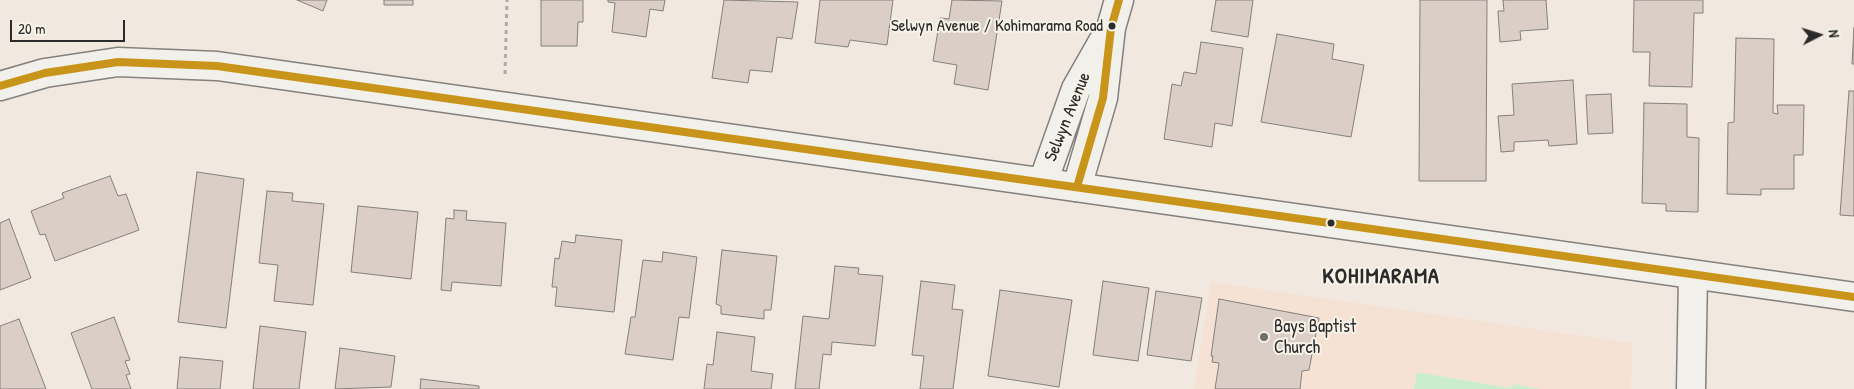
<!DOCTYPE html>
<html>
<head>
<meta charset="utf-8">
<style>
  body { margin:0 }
  #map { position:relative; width:1854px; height:389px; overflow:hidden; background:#f1e8df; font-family:"Patrick Hand",sans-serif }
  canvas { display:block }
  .north { position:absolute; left:1794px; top:10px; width:50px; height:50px; -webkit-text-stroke:4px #f7f3e8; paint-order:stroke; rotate:85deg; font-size:14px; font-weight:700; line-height:20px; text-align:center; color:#2b2b2b }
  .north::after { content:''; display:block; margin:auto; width:18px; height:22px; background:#2b2b2b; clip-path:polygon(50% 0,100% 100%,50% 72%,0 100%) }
  .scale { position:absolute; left:10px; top:20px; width:115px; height:22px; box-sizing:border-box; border:2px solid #2b2b2b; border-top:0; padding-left:6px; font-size:15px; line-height:18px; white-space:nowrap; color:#2b2b2b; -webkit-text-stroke:4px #f7f3e8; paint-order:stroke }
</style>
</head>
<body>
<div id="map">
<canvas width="1854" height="389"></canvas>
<div class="north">N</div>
<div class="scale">20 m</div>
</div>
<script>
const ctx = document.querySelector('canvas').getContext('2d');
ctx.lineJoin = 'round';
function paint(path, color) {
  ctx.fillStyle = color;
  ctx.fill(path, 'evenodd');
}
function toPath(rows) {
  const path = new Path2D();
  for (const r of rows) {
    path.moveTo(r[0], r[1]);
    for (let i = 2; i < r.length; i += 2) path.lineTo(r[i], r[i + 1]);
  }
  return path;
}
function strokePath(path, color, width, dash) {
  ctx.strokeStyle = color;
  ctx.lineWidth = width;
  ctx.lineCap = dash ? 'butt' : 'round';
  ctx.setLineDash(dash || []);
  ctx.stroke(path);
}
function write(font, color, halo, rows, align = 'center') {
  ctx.font = font + ' "Patrick Hand",sans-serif';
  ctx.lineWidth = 4;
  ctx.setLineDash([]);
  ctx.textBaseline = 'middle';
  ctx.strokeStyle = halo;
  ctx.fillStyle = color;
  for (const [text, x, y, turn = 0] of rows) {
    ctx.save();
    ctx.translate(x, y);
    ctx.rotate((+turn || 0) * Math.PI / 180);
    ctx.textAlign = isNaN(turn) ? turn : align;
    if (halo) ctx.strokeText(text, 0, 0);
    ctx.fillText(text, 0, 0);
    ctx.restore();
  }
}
paint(toPath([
  [1211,282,1632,343,1631,389,1194,389]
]), '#f6e2d4');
paint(toPath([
  [1417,372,1503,387,1511,388,1512,384,1541,389,1414,389]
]), '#caedcd');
const building = toPath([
  [297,0,327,0,323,11,297,0],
  [384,0,413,0,413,5,384,5,384,0],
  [541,0,583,0,583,22,578,22,577,46,541,46,541,0],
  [608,0,665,0,663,11,650,9,646,37,612,32,615,3,608,2,608,0],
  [724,0,798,2,792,39,777,37,772,72,750,70,748,83,712,78,724,0],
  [820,0,893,0,887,45,850,40,848,47,815,43,820,0],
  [952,0,1002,1,988,90,954,84,957,65,933,61,940,18,949,19,952,0],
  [1216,0,1253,0,1248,37,1211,31,1216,0],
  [1420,0,1487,0,1486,181,1419,181,1420,0],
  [1503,0,1546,0,1548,29,1520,31,1521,40,1500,42,1498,11,1504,11,1503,0],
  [1634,0,1703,0,1703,13,1694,13,1692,87,1649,86,1650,52,1633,52,1634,0],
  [1854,28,1854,64,1852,64,1854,28],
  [1277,34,1334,44,1332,59,1364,65,1351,137,1261,122,1277,34],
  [1736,38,1774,39,1773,113,1778,114,1777,105,1804,105,1803,155,1794,155,1794,189,1761,189,1761,195,1727,194,1728,123,1734,122,1736,38],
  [1201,42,1243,48,1232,126,1215,123,1212,147,1164,139,1172,84,1181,86,1184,72,1196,74,1201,42],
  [1573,80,1577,144,1549,146,1548,140,1514,142,1514,151,1501,152,1498,116,1514,115,1512,84,1573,80],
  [1849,91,1854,91,1854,216,1840,215,1849,91],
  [1611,94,1613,133,1588,134,1586,95,1611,94],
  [1644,103,1687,104,1687,137,1699,138,1698,212,1666,211,1666,204,1642,203,1644,103],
  [197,172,244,179,226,328,178,322,197,172],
  [110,176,118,196,126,194,139,230,55,261,45,234,40,235,31,211,64,198,62,193,110,176],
  [267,191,293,193,292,201,324,204,313,305,274,301,278,265,259,263,267,191],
  [358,206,418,212,411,279,351,272,358,206],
  [454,210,467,211,466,220,506,223,501,286,452,282,451,291,441,290,446,218,454,219,454,210],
  [9,219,31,278,0,290,0,223,9,219],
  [576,235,622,240,614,312,555,306,557,287,552,287,555,258,559,259,562,241,575,243,576,235],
  [722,250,777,256,771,310,764,310,764,319,721,314,721,306,716,304,722,250],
  [663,252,697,257,689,318,679,317,673,360,625,354,631,317,635,317,643,260,662,262,663,252],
  [835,266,859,268,858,274,883,276,875,346,832,342,831,355,823,354,819,389,795,389,803,316,829,319,835,266],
  [921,281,955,285,952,309,963,310,953,389,920,389,924,356,912,355,921,281],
  [1103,281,1149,288,1138,361,1093,355,1103,281],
  [1000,290,1072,300,1059,387,988,376,1000,290],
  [1156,291,1202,298,1191,361,1147,355,1156,291],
  [1219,299,1319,318,1309,370,1302,371,1300,389,1215,389,1219,363,1212,362,1213,356,1211,356,1219,299],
  [114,317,130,360,125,361,130,374,126,375,131,389,92,389,71,333,114,317],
  [19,319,46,389,0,389,0,326,19,319],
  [260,326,306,332,299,389,253,389,260,326],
  [717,332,755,337,751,371,773,374,771,389,704,389,707,364,713,365,717,332],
  [340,348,395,356,391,387,335,389,340,348],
  [180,357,223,361,220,389,177,389,180,357],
  [421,379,479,386,479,389,420,389,421,379]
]);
paint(building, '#dbcec6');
strokePath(building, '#84807c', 1);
const minor = toPath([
  [1043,182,1076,89,1105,38],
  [1077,187,1103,98,1111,28,1119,0],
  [1691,389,1693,275]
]);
const secondary = toPath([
  [0,86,45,73,118,62,217,66,1854,297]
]);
strokePath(minor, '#84807c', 31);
strokePath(secondary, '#84807c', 31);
strokePath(toPath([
  [505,74,507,0]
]), '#aeaca9', 3, [4, 4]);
strokePath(minor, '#f2f0eb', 28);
strokePath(secondary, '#f2f0eb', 28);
strokePath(toPath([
  [0,86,45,73,118,62,217,66,1854,297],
  [1077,187,1103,98,1111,28,1119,0]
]), '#c8951a', 8);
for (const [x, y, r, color] of [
  [1112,26,4.5,"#2b2b2b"],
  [1331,223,4.5,"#2b2b2b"],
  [1264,337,5,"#706d6a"]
]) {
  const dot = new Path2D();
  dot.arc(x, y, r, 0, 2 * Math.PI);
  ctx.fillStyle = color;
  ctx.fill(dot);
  strokePath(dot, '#f7f3e8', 2);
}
write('17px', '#2b2b2b', '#f7f3e8', [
  ["Selwyn Avenue / Kohimarama Road",1103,26]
], 'right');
write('18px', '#2b2b2b', '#f7f3e8', [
  ["Selwyn Avenue",1068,117,-68]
]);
write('18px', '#2b2b2b', '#f7f3e8', [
  ["Bays Baptist",1274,327],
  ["Church",1274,348]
], 'left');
ctx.letterSpacing = '1px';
write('bold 22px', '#2b2b2b', '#f7f3e8', [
  ["KOHIMARAMA",1381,277]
]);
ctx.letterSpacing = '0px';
</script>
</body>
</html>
